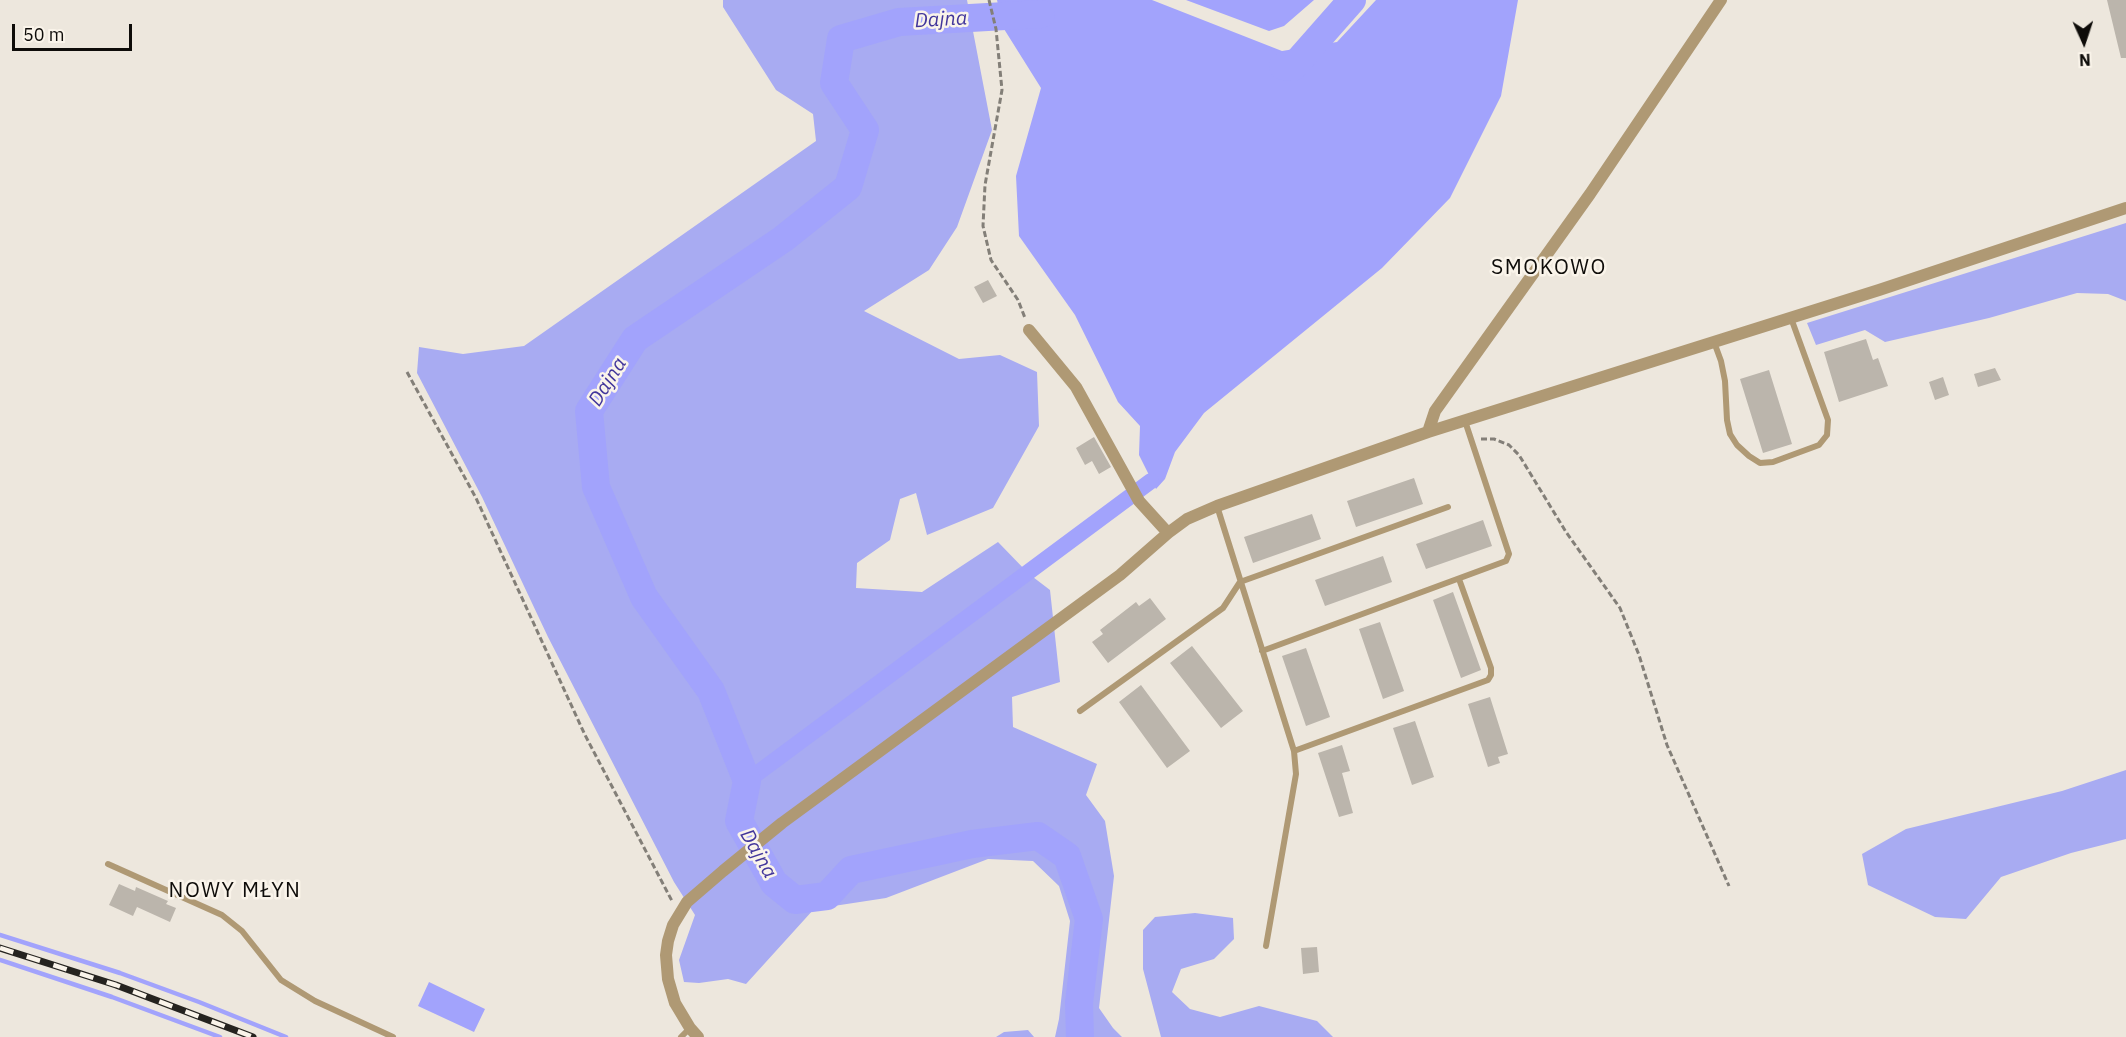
<!DOCTYPE html>
<html>
<head>
<meta charset="utf-8">
<style>
  body { margin:0 }
  #map { position:relative; width:2126px; height:1037px; overflow:hidden; background:#ede7dd; font-family:"IBM Plex Sans",sans-serif }
  canvas { display:block }
  .north { position:absolute; left:2054px; top:12px; width:60px; height:60px; -webkit-text-stroke:4px #faf4ea; paint-order:stroke; rotate:177deg; font-size:16px; font-weight:700; line-height:24px; text-align:center; color:#0e0c09 }
  .north::after { content:''; display:block; margin:auto; width:21px; height:27px; background:#0e0c09; clip-path:polygon(50% 0,100% 100%,50% 72%,0 100%) }
  .scale { position:absolute; left:12px; top:24px; width:120px; height:27px; box-sizing:border-box; border:3px solid #0e0c09; border-top:0; padding-left:8px; font-size:18px; line-height:21px; white-space:nowrap; color:#0e0c09; -webkit-text-stroke:4px #faf4ea; paint-order:stroke }
</style>
</head>
<body>
<div id="map">
<canvas width="2126" height="1037"></canvas>
<div class="north">N</div>
<div class="scale">50 m</div>
</div>
<script>
const ctx = document.querySelector('canvas').getContext('2d');
ctx.lineJoin = 'round';
function paint(path, color) {
  ctx.fillStyle = color;
  ctx.fill(path, 'evenodd');
}
function toPath(rows) {
  const path = new Path2D();
  for (const r of rows) {
    path.moveTo(r[0], r[1]);
    for (let i = 2; i < r.length; i += 2) path.lineTo(r[i], r[i + 1]);
  }
  return path;
}
function strokePath(path, color, width, dash) {
  ctx.strokeStyle = color;
  ctx.lineWidth = width;
  ctx.lineCap = dash ? 'butt' : 'round';
  ctx.setLineDash(dash || []);
  ctx.stroke(path);
}
function write(font, color, halo, rows, align = 'center') {
  ctx.font = font + ' "IBM Plex Sans",sans-serif';
  ctx.lineWidth = 5;
  ctx.setLineDash([]);
  ctx.textBaseline = 'middle';
  ctx.strokeStyle = halo;
  ctx.fillStyle = color;
  for (const [text, x, y, turn = 0] of rows) {
    ctx.save();
    ctx.translate(x, y);
    ctx.rotate((+turn || 0) * Math.PI / 180);
    ctx.textAlign = isNaN(turn) ? turn : align;
    if (halo) ctx.strokeText(text, 0, 0);
    ctx.fillText(text, 0, 0);
    ctx.restore();
  }
}
paint(toPath([
  [723,0,967,0,992,130,957,227,929,270,864,311,959,359,1000,355,1037,372,1039,426,993,508,927,535,916,493,900,499,890,540,857,563,856,588,922,592,998,542,1029,574,1050,590,1060,682,1012,697,1013,727,1097,764,1086,795,1105,821,1114,876,1099,1008,1113,1028,1122,1037,1055,1037,1059,1019,1070,921,1059,886,1033,861,988,859,886,898,814,909,746,984,728,979,699,983,684,982,679,960,695,915,674,882,548,637,482,497,417,373,419,347,463,354,524,346,816,141,813,114,776,90,723,7],
  [2126,223,2126,301,2108,294,2077,293,1989,318,1885,342,1865,330,1816,345,1807,323],
  [2126,770,2126,839,2071,853,2001,877,1966,919,1935,917,1868,885,1862,854,1906,829,2062,791],
  [1195,913,1233,918,1234,939,1214,959,1181,969,1172,992,1190,1009,1220,1017,1259,1006,1317,1021,1333,1037,1161,1037,1143,969,1143,930,1155,917],
  [1028,1030,1034,1037,996,1037,1004,1032]
]), '#a8abf2');
paint(toPath([
  [997,0,1152,0,1282,51,1337,42,1376,0,1518,0,1501,96,1450,198,1382,268,1204,413,1175,452,1165,479,1156,489,1139,455,1140,426,1118,402,1075,315,1019,236,1016,176,1041,88,1004,29],
  [1186,0,1314,0,1284,26,1269,31],
  [429,982,485,1009,474,1032,418,1006]
]), '#a2a3fc');
strokePath(toPath([
  [0,935,120,973,199,1002,286,1037],
  [0,960,112,997,220,1037]
]), '#a2a3fc', 4.5);
strokePath(toPath([
  [747,781,1151,481]
]), '#a2a3fc', 16);
strokePath(toPath([
  [1041,14,899,22,841,39,834,83,865,130,848,187,783,239,635,339,589,411,596,487,644,597,711,691,747,781,739,821,774,883,795,900,827,896,851,870,972,844,1038,836,1067,856,1089,919,1079,1003,1080,1037],
  [1283,66,1293,67,1352,0]
]), '#a2a3fc', 28);
paint(toPath([
  [2107,0,2126,0,2126,58,2121,58],
  [988,280,997,296,983,303,974,287],
  [1866,339,1873,360,1878,358,1888,386,1839,402,1824,352],
  [1995,368,2001,380,1978,387,1974,374],
  [1769,370,1792,444,1763,453,1740,379],
  [1943,377,1949,395,1935,400,1929,382],
  [1094,437,1111,467,1099,474,1092,461,1085,465,1076,448],
  [1414,478,1423,504,1356,527,1347,501],
  [1312,514,1321,539,1253,563,1244,537],
  [1483,520,1492,546,1426,569,1416,544],
  [1383,556,1392,582,1325,606,1315,580],
  [1453,592,1481,670,1461,678,1433,600],
  [1150,598,1166,619,1108,663,1092,642,1103,634,1100,630,1136,602,1139,606],
  [1380,622,1404,691,1383,699,1359,629],
  [1192,646,1243,711,1221,728,1170,663],
  [1306,648,1330,717,1306,726,1282,656],
  [1141,685,1190,751,1167,768,1119,702],
  [1490,697,1508,754,1498,757,1500,763,1488,767,1468,704],
  [1415,721,1434,777,1412,785,1393,728],
  [1342,745,1350,771,1342,773,1353,813,1339,817,1318,753],
  [119,884,135,891,136,887,168,901,166,904,176,908,170,922,137,907,133,916,109,905],
  [1317,947,1319,972,1303,974,1301,948]
]), '#bbb5ac');
strokePath(toPath([
  [989,0,996,29,1002,90,985,185,983,226,991,260,1018,300,1025,318],
  [407,372,476,498,585,735,672,901],
  [1481,439,1494,439,1509,445,1519,455,1566,532,1620,608,1639,655,1667,745,1729,886]
]), '#837f78', 3, [6, 3]);
strokePath(toPath([
  [1714,342,1721,361,1725,381,1727,420,1730,434,1737,445,1749,456,1760,463,1773,462,1819,445,1827,435,1828,420,1791,318],
  [1217,506,1294,751,1296,774,1266,946],
  [1262,651,1506,561,1509,554,1465,421],
  [1080,711,1223,608,1240,582,1448,507],
  [1294,751,1488,680,1491,675,1491,668,1459,579],
  [108,864,222,915,242,931,281,980,315,1001,393,1037],
  [681,1037,690,1028]
]), '#af9974', 6);
strokePath(toPath([
  [1029,330,1076,387,1139,501,1168,533],
  [1428,432,1879,290,2126,208],
  [698,1037,690,1028,675,1003,668,979,666,955,668,941,673,925,687,902,723,871,782,823,1120,575,1168,533,1187,519,1217,506,1428,432,1435,411,1590,194,1721,0]
]), '#af9974', 12);
const rail = toPath([
  [0,948,116,985,253,1037]
]);
strokePath(rail, '#25231f', 7);
strokePath(rail, '#faf4ea', 4.5, [14]);
write('italic 20px', '#42369b', '#faf4ea', [
  ["Dajna",941,20,-3],
  ["Dajna",608,382,-58],
  ["Dajna",758,854,60]
]);
ctx.letterSpacing = '1.5px';
write('21px', '#0e0c09', '#faf4ea', [
  ["SMOKOWO",1549,268],
  ["NOWY MŁYN",235,891]
]);
ctx.letterSpacing = '0px';
</script>
</body>
</html>
